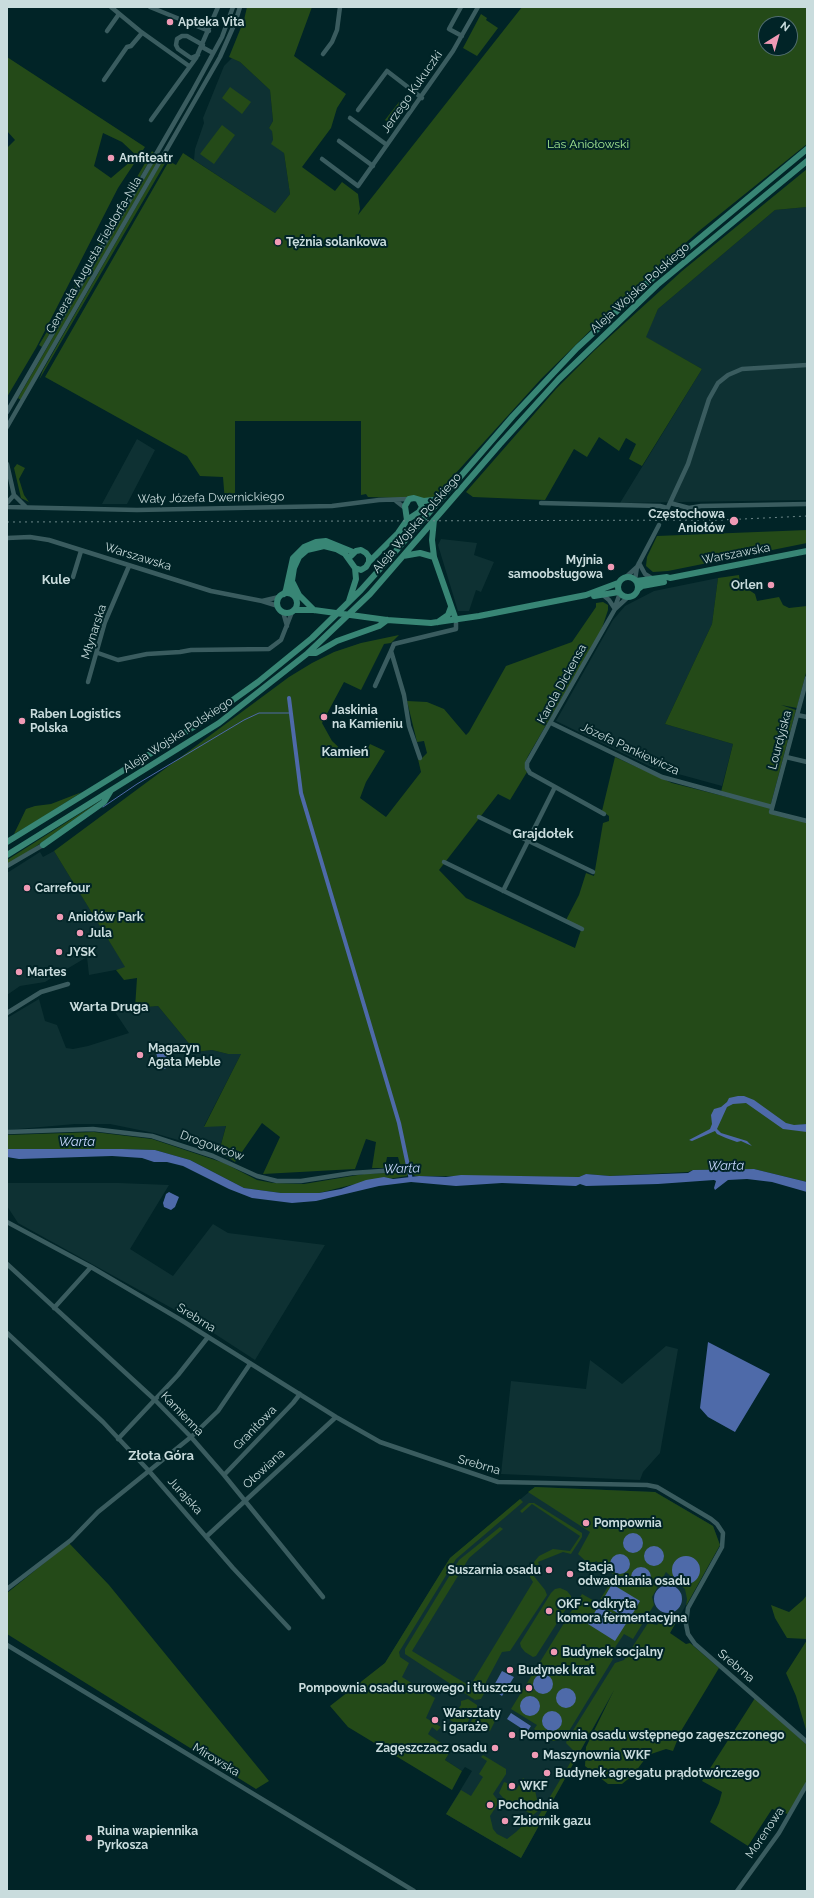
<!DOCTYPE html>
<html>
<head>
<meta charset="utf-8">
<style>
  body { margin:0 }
  #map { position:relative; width:814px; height:1898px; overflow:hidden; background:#012427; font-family:Raleway,sans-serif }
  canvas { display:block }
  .frame { position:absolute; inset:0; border:8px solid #c9dcdd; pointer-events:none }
  .north { position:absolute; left:758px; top:16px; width:40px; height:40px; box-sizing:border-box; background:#012427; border:1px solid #516e70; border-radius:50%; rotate:37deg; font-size:11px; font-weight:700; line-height:16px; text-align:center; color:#c9dcdd }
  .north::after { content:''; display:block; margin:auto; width:14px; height:18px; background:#f09ab5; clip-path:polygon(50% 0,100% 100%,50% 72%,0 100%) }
</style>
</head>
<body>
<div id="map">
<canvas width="814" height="1898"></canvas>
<div class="frame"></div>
<div class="north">N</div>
</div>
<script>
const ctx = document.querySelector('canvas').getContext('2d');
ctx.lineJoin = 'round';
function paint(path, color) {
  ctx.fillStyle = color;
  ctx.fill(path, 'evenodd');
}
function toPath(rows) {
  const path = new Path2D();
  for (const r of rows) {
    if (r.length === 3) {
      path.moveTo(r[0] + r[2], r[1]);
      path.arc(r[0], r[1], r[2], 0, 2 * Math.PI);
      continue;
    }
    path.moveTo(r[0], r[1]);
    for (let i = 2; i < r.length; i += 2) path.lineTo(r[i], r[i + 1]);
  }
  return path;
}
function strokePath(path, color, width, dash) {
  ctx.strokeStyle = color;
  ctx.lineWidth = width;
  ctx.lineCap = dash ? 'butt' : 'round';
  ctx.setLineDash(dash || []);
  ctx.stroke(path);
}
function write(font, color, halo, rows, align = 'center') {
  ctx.font = font + ' Raleway,sans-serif';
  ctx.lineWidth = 4;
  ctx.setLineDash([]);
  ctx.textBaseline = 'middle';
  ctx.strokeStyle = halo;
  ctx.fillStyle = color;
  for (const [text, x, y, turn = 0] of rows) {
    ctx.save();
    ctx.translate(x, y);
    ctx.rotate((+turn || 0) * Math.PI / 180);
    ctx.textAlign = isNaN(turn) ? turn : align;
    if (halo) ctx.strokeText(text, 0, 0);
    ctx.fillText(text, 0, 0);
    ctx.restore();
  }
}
paint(toPath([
  [232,58,240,62,270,90,273,121,269,128,272,130,273,140,284,153,290,194,275,213,194,160,195,149,204,123,203,118,224,66],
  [807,207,807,500,620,503,702,369,645,337,658,309,775,210],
  [137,439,155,450,127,504,102,504],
  [441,539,477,543,474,555,494,562,481,592,476,590,469,611,458,611,438,545],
  [718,578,712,624,665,724,733,744,722,786,649,766,556,721,613,620,625,606,654,591],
  [54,851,126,968,89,975,87,957,45,982,20,986,7,995,7,873,40,852,43,857],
  [39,999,45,1021,57,1025,66,1048,73,1049,88,1046,129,1033,113,1009,158,1006,196,1052,212,1050,228,1054,241,1054,204,1126,226,1125,219,1152,154,1133,110,1124,75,1124,7,1130,7,1018],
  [7,1183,119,1183,169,1185,130,1249,173,1276,213,1224,228,1233,325,1245,255,1360,195,1321,18,1223,7,1206],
  [666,1346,678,1349,660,1453,643,1472,640,1480,501,1474,511,1381,586,1389,590,1360,622,1384],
  [535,1487,655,1492,713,1526,720,1545,670,1633,631,1660,521,1858,446,1814,472,1771,465,1767,462,1771,445,1760,451,1750,356,1686,385,1663,450,1558]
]), '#0e3133');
paint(toPath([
  [247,7,312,7,294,56,346,94,337,108,331,128,302,167,335,191,342,182,358,194,360,209,358,215,522,7,807,7,807,144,699,231,619,302,541,379,436,495,429,499,368,497,366,494,361,495,361,421,235,421,235,501,225,502,223,477,200,476,187,456,45,377,169,161,176,165,183,153,275,213,290,194,284,153,271,144,273,140,272,131,269,128,273,121,270,90,240,62,229,57,244,20],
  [766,24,790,24,790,48,766,48],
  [481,14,487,18,486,20,498,28,477,56,463,48],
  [7,57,145,147,118,188,36,348,7,397,7,148,15,140,7,131],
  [103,133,122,142,137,156,111,178,94,166],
  [230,87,251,102,242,114,222,98],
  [399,102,406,106,393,123,389,123,385,120],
  [222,125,235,135,214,164,200,154],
  [152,151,154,153,78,284,74,286],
  [158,155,161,156,21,400,18,398],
  [164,158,167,160,39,380,43,370],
  [807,169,807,207,775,210,658,309,646,337,702,369,642,466,629,459,636,444,626,438,619,451,599,437,587,457,574,449,545,500,473,497,466,492,556,389,595,350,682,271],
  [77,286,42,347,39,345,73,288],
  [17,464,25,468,19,479,24,495,29,502,21,498,14,468],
  [807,530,807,543,668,571,653,572,646,566,647,557,657,536],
  [739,575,740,584,755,594,757,601,779,597,783,605,789,608,807,606,807,669,797,708,781,705,796,710,769,811,807,823,807,1124,800,1125,807,1132,807,1182,754,1169,693,1170,688,1172,610,1176,586,1174,579,1177,415,1176,412,1173,410,1165,401,1168,398,1157,387,1157,385,1168,372,1168,376,1142,366,1139,355,1169,263,1174,280,1137,262,1123,235,1162,219,1152,226,1126,204,1127,241,1054,228,1054,212,1050,196,1052,158,1006,135,1008,137,978,124,980,116,970,125,967,54,851,289,677,312,663,334,652,361,643,399,635,391,643,384,644,361,690,344,682,322,723,332,741,348,756,363,758,370,744,385,751,366,782,360,798,386,817,421,772,418,759,422,758,427,753,424,741,417,742,407,701,427,702,444,709,466,735,469,732,506,666,572,642,596,607,596,603,603,602,608,605,608,610,601,631,528,756,525,763,527,772,510,800,498,794,439,870,466,898,575,948,581,930,566,920,579,895,586,873,594,876,603,823,609,821,609,816,602,811,615,757,672,783,731,798,732,795,721,792,733,744,665,724,712,624,718,578],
  [82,792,33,823,14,834,26,809,35,806,51,804],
  [103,799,28,852,7,865,7,860],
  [94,1132,152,1139,224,1163,257,1180,273,1183,304,1184,364,1174,407,1172,408,1174,407,1176,351,1185,319,1193,281,1193,244,1188,190,1160,155,1150,122,1149,7,1149,7,1135],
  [535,1487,655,1492,713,1526,720,1545,686,1606,687,1599,685,1589,666,1572,652,1597,654,1605,633,1639,624,1634,610,1655,613,1659,569,1731,561,1739,555,1741,545,1741,535,1737,538,1732,534,1729,537,1725,511,1709,582,1594,598,1603,612,1580,613,1574,596,1561,591,1566,578,1554,590,1532,528,1492],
  [520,1499,523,1502,456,1559,399,1652,400,1657,409,1663,402,1677,435,1698,426,1718,441,1727,437,1731,432,1727,428,1734,451,1750,445,1760,462,1771,452,1790,348,1727,330,1706,385,1663,450,1558],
  [529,1503,534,1503,582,1533,582,1537,571,1554,563,1552,538,1562,539,1564,535,1569,533,1575,545,1590,547,1595,510,1651,502,1652,486,1682,486,1690,481,1699,475,1700,405,1654,405,1649,459,1560,500,1527,503,1529,469,1558,412,1651,470,1686,533,1582,530,1577,530,1571,534,1562,539,1556,553,1549,570,1551,580,1536,532,1504,522,1513,520,1511],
  [69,1543,109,1585,269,1781,256,1789,7,1634,7,1593],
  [560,1588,567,1591,571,1596,571,1601,536,1656,533,1657,525,1652,521,1647,520,1643,551,1593,555,1589],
  [807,1595,807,1639,787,1638,775,1618,771,1605,789,1612,803,1600],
  [680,1615,670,1633,686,1644,690,1643,719,1668,681,1731,673,1751,666,1749,648,1755,633,1775,622,1784,608,1784,585,1766,586,1747,614,1690,521,1858,446,1814,461,1790,471,1796,483,1777,479,1774,487,1761,481,1757,483,1755,506,1769,506,1774,493,1794,499,1802,490,1816,493,1829,497,1834,507,1839,516,1832,522,1826,522,1815,535,1822,576,1753,566,1743,567,1740,615,1663,624,1660,648,1623,657,1625,662,1618],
  [807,1640,807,1733,796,1696,786,1673],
  [755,1698,807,1745,807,1787,791,1815,772,1809,748,1846,710,1822,719,1803,722,1792,702,1781],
  [468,1699,477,1705,477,1707,464,1728,450,1720,461,1705,461,1701],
  [480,1707,496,1717,495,1721,490,1731,476,1724,472,1731,467,1728],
  [523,1778,534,1786,539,1808,538,1811,533,1815,505,1800,499,1793,504,1782,507,1783,507,1790,511,1791,516,1790]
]), '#244a18');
paint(toPath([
  [166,1046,172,1066,161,1070,155,1049],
  [738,1096,744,1096,754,1100,786,1123,794,1125,807,1124,807,1132,783,1129,746,1103,733,1104,727,1107,717,1129,721,1133,747,1141,752,1146,741,1141,737,1142,726,1138,717,1134,715,1131,692,1141,689,1140,710,1129,712,1124,711,1115,714,1109,721,1107,727,1102,729,1098],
  [7,1149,122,1149,155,1150,190,1160,244,1188,281,1193,319,1193,341,1189,366,1180,384,1177,393,1179,419,1176,446,1177,461,1175,579,1177,586,1174,610,1176,688,1173,693,1170,754,1169,807,1182,807,1192,772,1182,747,1179,728,1180,715,1190,714,1188,716,1181,714,1180,658,1184,586,1186,580,1184,576,1186,502,1183,456,1186,411,1182,379,1186,316,1201,292,1203,252,1198,229,1189,183,1166,167,1162,154,1162,142,1158,112,1156,19,1159,7,1157],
  [169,1192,179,1197,175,1207,171,1210,164,1207,163,1203,166,1194],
  [708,1342,770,1374,735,1432,708,1417,700,1408],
  [633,1543,10],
  [654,1556,10],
  [620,1564,10],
  [686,1570,14],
  [641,1577,10],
  [612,1584,640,1601,629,1620,601,1603],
  [668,1599,14],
  [599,1605,627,1622,615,1641,588,1624],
  [502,1671,514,1677,502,1696,492,1689],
  [543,1684,10],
  [566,1698,10],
  [530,1706,10],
  [552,1721,10],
  [511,1713,531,1726,527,1732,507,1719]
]), '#4e6aa9');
strokePath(toPath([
  [103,807,137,784,244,720,259,713,290,713]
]), '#4e6aa9', 1);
strokePath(toPath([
  [289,698,301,793,399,1123,411,1180]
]), '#4e6aa9', 4);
strokePath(toPath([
  [111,7,140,31,189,66],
  [150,7,209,31],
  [461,7,449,29,462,36],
  [107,31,119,14],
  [202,47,213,53],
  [323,54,332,42,337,30,340,7],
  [198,55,191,58,178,49,176,45,177,39,182,36,187,36,203,45],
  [104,80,127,47,131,46,142,33],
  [358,110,387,71,422,98],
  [350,118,387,145],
  [151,120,196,58,218,7],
  [339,141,373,166],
  [322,159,358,186,453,51,478,7],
  [7,412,192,92,222,37,233,7],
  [7,427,220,57,235,23,240,7],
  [7,464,14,495,7,503],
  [14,495,26,507],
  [396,501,405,508],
  [541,503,660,506,667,508],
  [670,503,689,508,701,506,807,504],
  [7,507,137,510,332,506,379,500,409,499],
  [663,518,688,464,709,399,718,383,728,375,742,369,807,365],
  [7,538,30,537,49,540,211,591,262,601,278,606],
  [639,563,645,574,653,579],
  [73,577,81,551],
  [626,577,637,567],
  [635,580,637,567,659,525],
  [603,595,609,600,615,609],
  [262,601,279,597],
  [615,607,620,593],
  [283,612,287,626],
  [98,653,118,660,147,654,180,652,191,650,269,649,281,640,292,612],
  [807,678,771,812,807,821],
  [88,682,105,622,129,566],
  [375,686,391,651],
  [797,715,807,717],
  [551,723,662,777,772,807],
  [786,757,807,762],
  [420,758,409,726,404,695,391,651,394,644,398,643,456,629,456,620],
  [604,814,530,773,527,768,527,763,615,609,628,597],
  [479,817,593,872],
  [444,862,582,929],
  [7,866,43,845],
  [503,891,555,787],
  [7,1013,41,992,68,984],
  [7,1132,93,1129,152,1136,213,1156,257,1176,277,1181,301,1181,352,1173,411,1169],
  [7,1222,91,1267,181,1320,336,1417,380,1442,498,1482,647,1485,657,1487,711,1519,717,1524,723,1533,722,1547,688,1608,686,1624,688,1634,695,1644,807,1742],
  [7,1264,154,1399,191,1437,224,1475,323,1597],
  [54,1308,91,1267],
  [7,1333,103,1422,149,1471,233,1568,289,1628],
  [118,1439,178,1375,208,1337],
  [224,1475,293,1403,300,1394],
  [207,1536,336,1417],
  [7,1589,71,1540,98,1512,191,1437,218,1411,250,1364],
  [7,1645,414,1891],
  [737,1891,779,1833,807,1784]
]), '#3a5c5f', 4.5);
strokePath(toPath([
  [407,520,405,506,409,499,414,498,424,501,441,499],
  [434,520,432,540,434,557,456,620],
  [351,556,356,551,361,550,366,553,369,557,369,562,366,567,361,570,355,568],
  [403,556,420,553,434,557],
  [369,562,398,533,407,520,419,512,422,507,419,501],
  [628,587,10],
  [636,581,667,577,670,578,807,551],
  [293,583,299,595,314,610],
  [638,589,642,586,664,582],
  [287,603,10],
  [284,594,286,590,293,558,304,547,316,542,326,541,353,552],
  [293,595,291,587,294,568,299,557,307,550,324,546,336,549,345,554,355,568,356,579,349,601],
  [594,596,619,592],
  [294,610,314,610,387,620,431,623,479,616,586,595,618,583],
  [438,622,448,615,451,607],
  [308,653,316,653,337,641,379,626,387,620],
  [7,842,205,720,258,682,312,638,361,590,388,560,513,416,577,348,658,273,807,149],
  [43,845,104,802,110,792],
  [7,855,219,723,308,653,370,594,500,444,559,379,657,285,807,161]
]), '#388675', 6);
strokePath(toPath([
  [7,522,722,520,807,516]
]), '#6d8789', 1, [2, 4]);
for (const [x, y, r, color] of [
  [170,22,4,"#f09ab5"],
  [111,158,4,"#f09ab5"],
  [278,242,4,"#f09ab5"],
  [734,521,5,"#f09ab5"],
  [611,567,4,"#f09ab5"],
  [771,585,4,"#f09ab5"],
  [324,717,4,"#f09ab5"],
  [22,721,4,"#f09ab5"],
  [27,888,4,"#f09ab5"],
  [60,917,4,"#f09ab5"],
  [80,933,4,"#f09ab5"],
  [59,952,4,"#f09ab5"],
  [19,972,4,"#f09ab5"],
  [140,1055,4,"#f09ab5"],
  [586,1523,4,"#f09ab5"],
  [549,1570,4,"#f09ab5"],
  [570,1574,4,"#f09ab5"],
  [549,1611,4,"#f09ab5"],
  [554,1652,4,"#f09ab5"],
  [510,1670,4,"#f09ab5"],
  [529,1688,4,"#f09ab5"],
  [435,1720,4,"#f09ab5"],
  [512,1735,4,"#f09ab5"],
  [495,1748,4,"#f09ab5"],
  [535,1755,4,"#f09ab5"],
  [547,1773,4,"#f09ab5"],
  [512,1786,4,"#f09ab5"],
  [490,1805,4,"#f09ab5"],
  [505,1821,4,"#f09ab5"],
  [89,1838,4,"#f09ab5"]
]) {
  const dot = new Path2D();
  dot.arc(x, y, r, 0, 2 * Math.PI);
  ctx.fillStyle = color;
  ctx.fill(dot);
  strokePath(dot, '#012427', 1.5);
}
write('bold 12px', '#c9dcdd', '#012427', [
  ["Apteka Vita",178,22],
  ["Amfiteatr",119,158],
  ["Tężnia solankowa",286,242],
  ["Częstochowa",725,514,"right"],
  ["Aniołów",725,528,"right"],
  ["Myjnia",603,560,"right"],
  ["samoobsługowa",603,574,"right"],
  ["Orlen",763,585,"right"],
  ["Jaskinia",332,710],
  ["na Kamieniu",332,724],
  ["Raben Logistics",30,714],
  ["Polska",30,728],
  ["Carrefour",35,888],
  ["Aniołów Park",68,917],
  ["Jula",88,933],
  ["JYSK",67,952],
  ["Martes",27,972],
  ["Magazyn",148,1048],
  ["Agata Meble",148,1062],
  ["Pompownia",594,1523],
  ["Stacja",578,1567],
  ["odwadniania osadu",578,1581],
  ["Suszarnia osadu",541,1570,"right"],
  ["OKF - odkryta",557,1604],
  ["komora fermentacyjna",557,1618],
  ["Budynek socjalny",562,1652],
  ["Budynek krat",518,1670],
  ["Pompownia osadu surowego i tłuszczu",521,1688,"right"],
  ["Warsztaty",443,1713],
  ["i garaże",443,1727],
  ["Pompownia osadu wstępnego zagęszczonego",520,1735],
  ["Zagęszczacz osadu",487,1748,"right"],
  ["Maszynownia WKF",543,1755],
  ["Budynek agregatu prądotwórczego",555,1773],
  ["WKF",520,1786],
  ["Pochodnia",498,1805],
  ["Zbiornik gazu",513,1821],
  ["Ruina wapiennika",97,1831],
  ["Pyrkosza",97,1845]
], 'left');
write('12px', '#c9dcdd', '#012427', [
  ["Jerzego Kukuczki",412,92,-55],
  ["Generała Augusta Fieldorfa-Nila",94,255,-60],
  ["Aleja Wojska Polskiego",640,288,-42],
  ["Wały Józefa Dwernickiego",211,498,-1],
  ["Aleja Wojska Polskiego",417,523,-49],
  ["Warszawska",736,554,-11],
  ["Warszawska",138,557,17],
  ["Młynarska",94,632,-72],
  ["Karola Dickensa",562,684,-61],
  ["Aleja Wojska Polskiego",178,735,-33],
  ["Lourdyjska",780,740,-75],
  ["Józefa Pankiewicza",630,749,25],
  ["Drogowców",212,1146,20],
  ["Srebrna",196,1318,32],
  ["Kamienna",182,1414,46],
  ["Granitowa",255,1428,-46],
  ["Srebrna",479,1465,16],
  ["Ołowiana",264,1469,-43],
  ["Jurajska",185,1496,48],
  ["Srebrna",736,1666,40],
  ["Mirowska",216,1760,31],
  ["Morenowa",765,1833,-56]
]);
write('12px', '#a3e790', '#012427', [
  ["Las Aniołowski",588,144]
]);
write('bold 13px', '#c9dcdd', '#012427', [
  ["Kule",56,580],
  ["Kamień",345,752],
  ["Grajdołek",543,834],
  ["Warta Druga",109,1007],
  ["Złota Góra",161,1456]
]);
write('italic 13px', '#c8d9fe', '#012427', [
  ["Warta",77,1142],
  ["Warta",726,1166,-1],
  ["Warta",402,1169,-2]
]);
</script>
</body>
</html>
